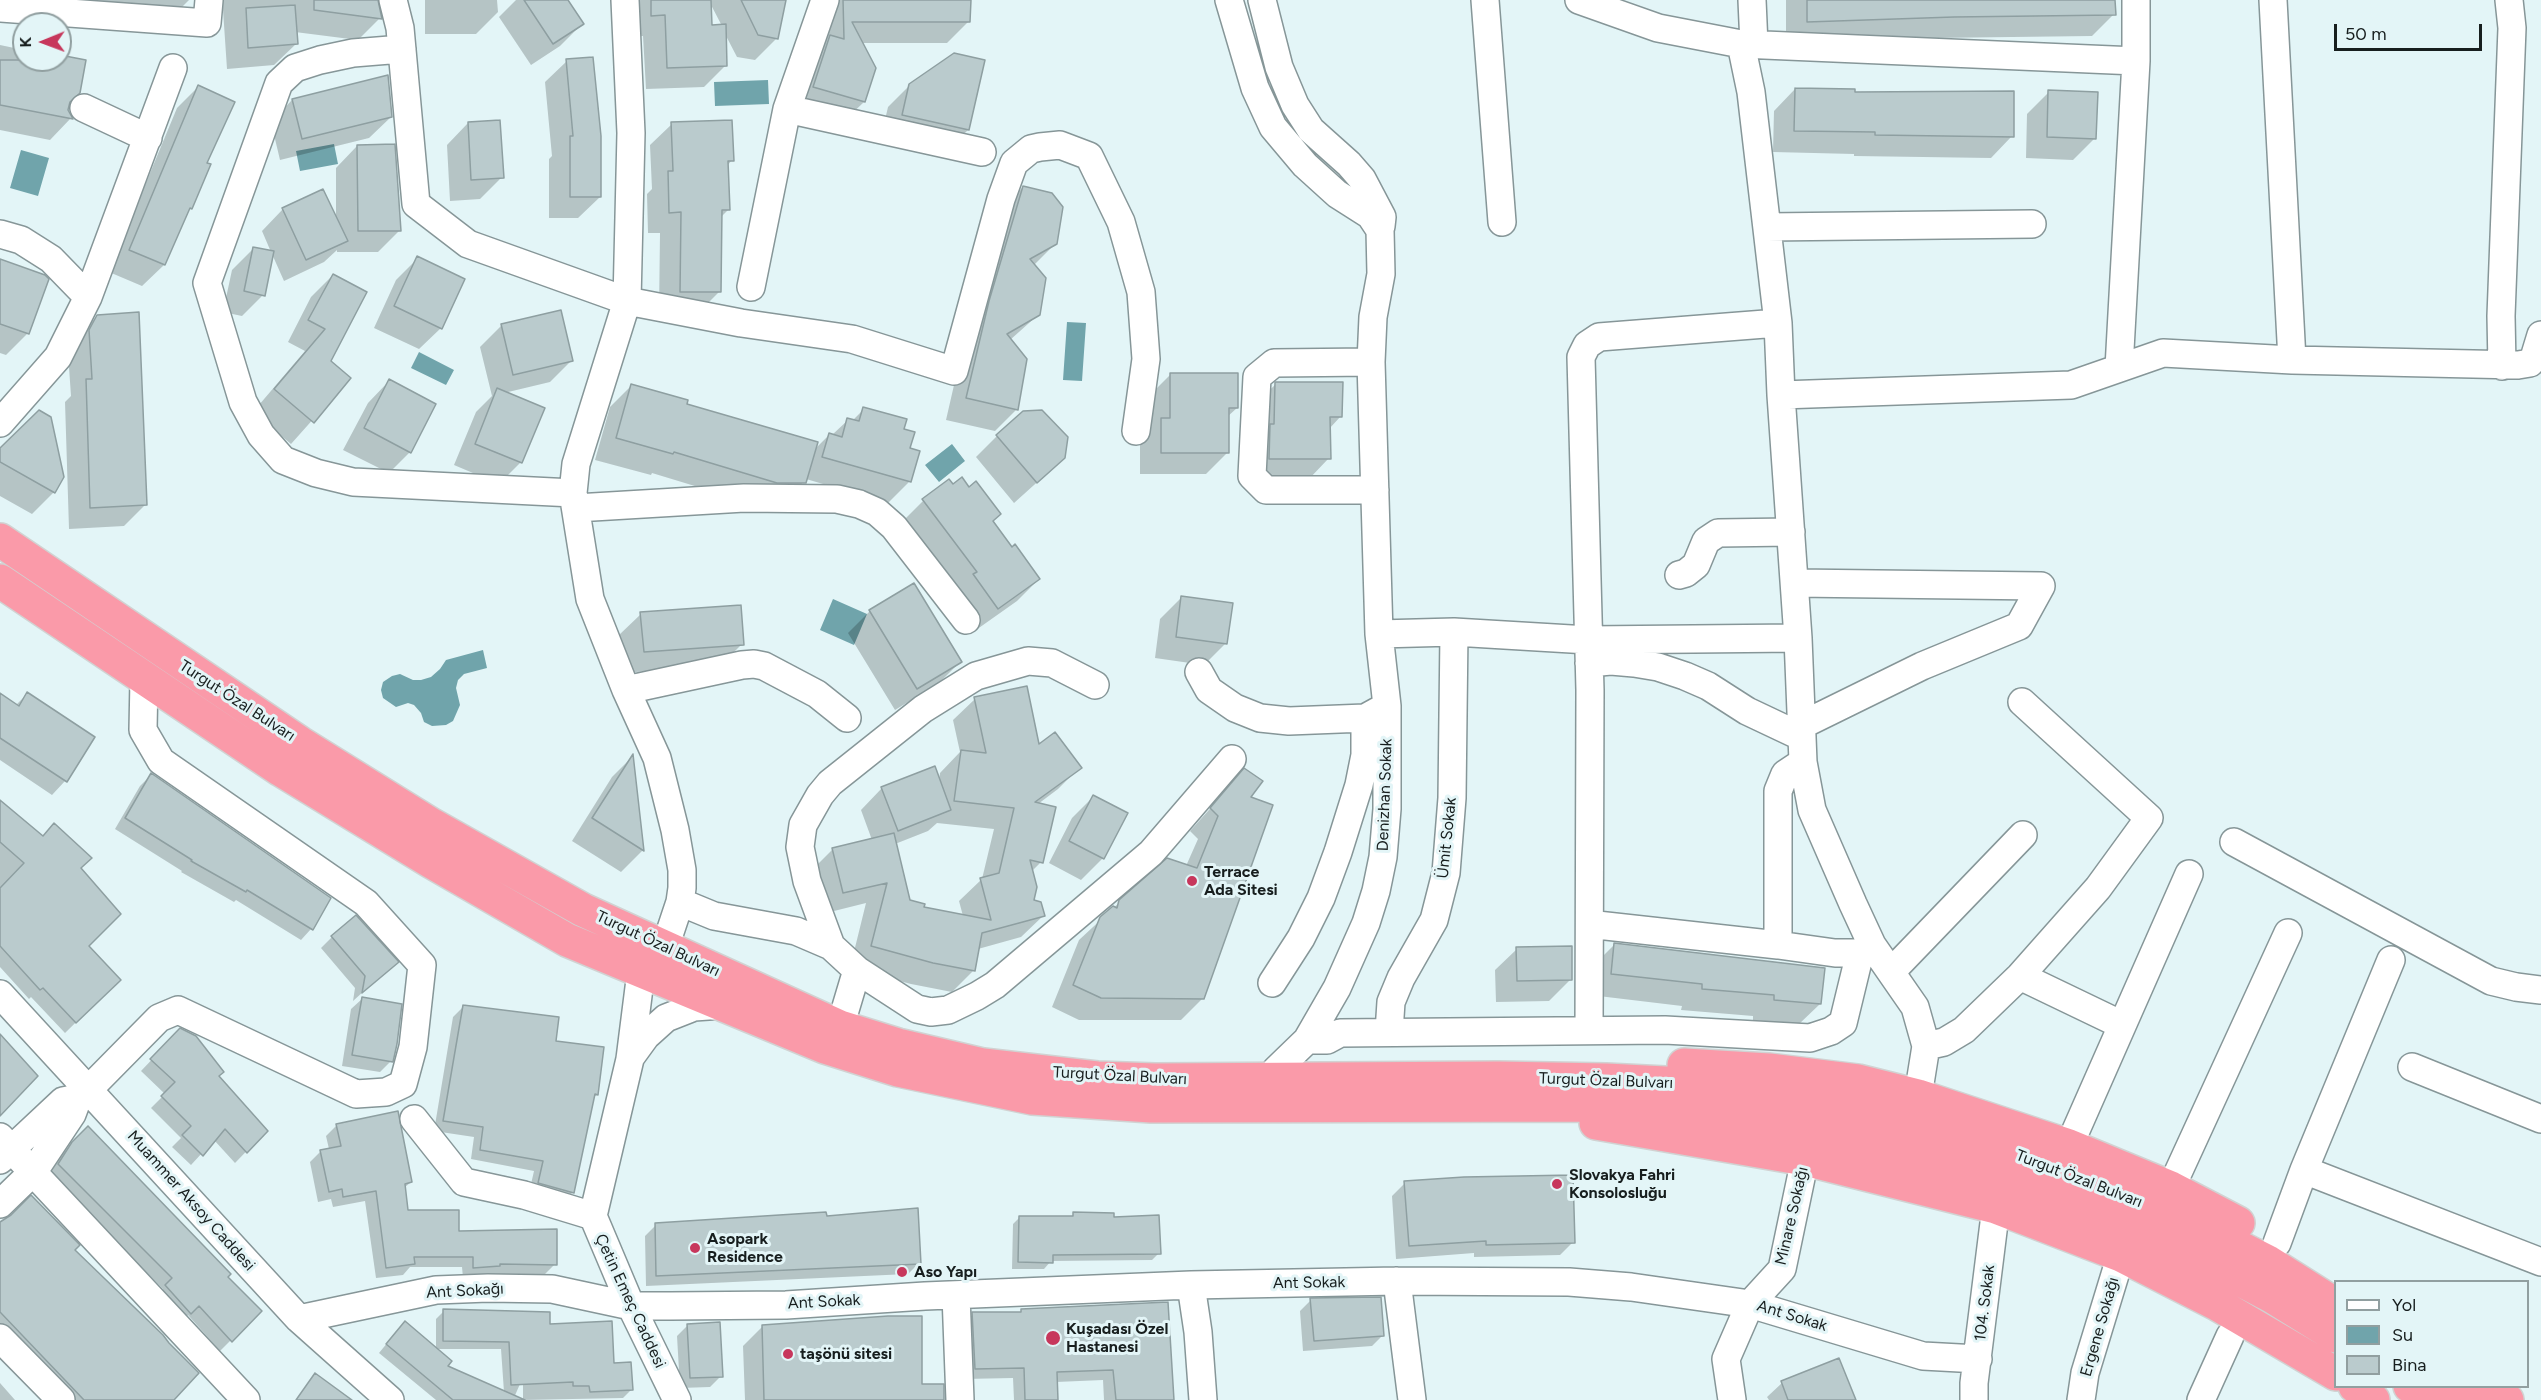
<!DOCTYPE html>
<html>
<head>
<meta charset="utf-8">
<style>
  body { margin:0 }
  #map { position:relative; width:2541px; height:1400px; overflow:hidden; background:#e3f5f7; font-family:Figtree,sans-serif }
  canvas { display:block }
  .legend { position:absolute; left:2334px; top:1280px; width:195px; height:108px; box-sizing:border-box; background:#e3f5f7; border:2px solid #919fa0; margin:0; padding:8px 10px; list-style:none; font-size:18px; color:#171e1e }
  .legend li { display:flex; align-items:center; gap:12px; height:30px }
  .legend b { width:30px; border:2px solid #919fa0 }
  .north { position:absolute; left:12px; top:12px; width:60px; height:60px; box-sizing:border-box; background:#e3f5f7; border:2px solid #919fa0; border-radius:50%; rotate:269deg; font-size:16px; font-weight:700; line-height:24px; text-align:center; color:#171e1e }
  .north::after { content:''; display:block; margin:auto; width:21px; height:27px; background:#c7375c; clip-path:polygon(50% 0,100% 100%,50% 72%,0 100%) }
  .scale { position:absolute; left:2334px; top:24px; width:148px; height:27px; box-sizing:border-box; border:3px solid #171e1e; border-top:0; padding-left:8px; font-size:18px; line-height:21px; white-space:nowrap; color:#171e1e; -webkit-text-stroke:4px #e3f5f7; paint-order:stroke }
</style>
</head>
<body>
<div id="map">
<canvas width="2541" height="1400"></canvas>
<ul class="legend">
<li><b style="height:8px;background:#fff"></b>Yol</li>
<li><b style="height:16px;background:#70a4ab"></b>Su</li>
<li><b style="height:16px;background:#bacbcd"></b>Bina</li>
</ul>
<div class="north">K</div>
<div class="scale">50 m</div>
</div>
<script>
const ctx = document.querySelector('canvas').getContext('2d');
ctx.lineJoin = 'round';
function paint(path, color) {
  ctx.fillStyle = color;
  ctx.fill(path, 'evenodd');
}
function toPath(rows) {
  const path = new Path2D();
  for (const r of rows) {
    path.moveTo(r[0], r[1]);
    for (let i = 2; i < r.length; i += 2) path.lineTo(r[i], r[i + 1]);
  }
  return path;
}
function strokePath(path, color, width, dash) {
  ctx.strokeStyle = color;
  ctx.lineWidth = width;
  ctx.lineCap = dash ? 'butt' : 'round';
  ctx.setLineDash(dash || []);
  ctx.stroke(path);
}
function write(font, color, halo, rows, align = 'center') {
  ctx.font = font + ' Figtree,sans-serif';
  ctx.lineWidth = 6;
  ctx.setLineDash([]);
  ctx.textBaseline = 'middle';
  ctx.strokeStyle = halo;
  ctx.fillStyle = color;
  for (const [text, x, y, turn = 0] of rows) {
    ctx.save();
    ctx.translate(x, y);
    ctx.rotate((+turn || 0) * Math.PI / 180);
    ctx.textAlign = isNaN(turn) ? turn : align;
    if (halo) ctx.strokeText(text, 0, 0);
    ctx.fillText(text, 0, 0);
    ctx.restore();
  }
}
paint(toPath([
  [768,80,769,104,715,106,714,82],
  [334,144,338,164,300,171,296,151],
  [21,150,49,158,38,196,10,188],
  [1067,322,1086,323,1082,381,1063,380],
  [419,352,454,370,446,385,411,368],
  [952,444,965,461,939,482,925,465],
  [833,599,867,614,854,645,820,630],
  [483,650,487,668,464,674,458,680,456,688,460,705,453,721,446,725,432,726,424,722,421,713,414,705,408,703,396,707,383,698,381,690,383,682,392,676,400,674,413,680,421,680,431,677,440,669,446,660]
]), '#70a4ab');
paint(toPath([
  [57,0,189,0,171,18],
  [216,0,377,0,380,18,358,40,295,32,296,44,274,65,227,69,223,10,215,9],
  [425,0,497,0,498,12,476,34,425,34],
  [516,0,566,0,582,24,560,46,531,65,499,17],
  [628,0,784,0,777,38,755,60,737,57,724,32,726,65,704,87,646,89,643,36,630,37],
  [710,3,722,26,711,27],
  [822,0,969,0,969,21,947,43,861,43,864,102,842,123,793,108],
  [1786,0,2114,0,2114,14,2092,36,1932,38,1786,43],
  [0,45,24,50,24,60,60,60,60,56,68,103,67,110,71,118,50,140,0,130],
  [567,61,600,197,578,218,549,218,549,159,552,156,545,82],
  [910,85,968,130,946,151,881,137,888,107],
  [198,87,205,164,191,208,186,213,164,265,142,286,109,272,177,108],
  [1795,89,1853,94,2012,136,1991,158,1854,156,1854,154,1773,152,1774,111],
  [2049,92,2095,138,2073,160,2026,158,2027,114],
  [292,100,391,117,369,138,280,160,271,122],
  [468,123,502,177,480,199,450,201,447,145],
  [672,124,732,160,727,166,729,209,721,217,720,291,698,313,659,313,660,233,648,233,647,194,652,189,650,145],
  [357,146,400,230,378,252,337,252,337,250,324,262,284,281,272,254,263,295,242,316,223,312,232,270,254,248,271,252,262,231,283,209,336,220,336,168],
  [1023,187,1056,243,1034,265,1038,315,1010,340,1017,409,995,431,946,420,968,324,1001,209],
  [418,258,441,328,419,349,374,328,396,280],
  [0,261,28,333,6,355,0,353],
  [333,275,329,361,349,379,291,444,253,412,305,351,288,342,311,297],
  [97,316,145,505,124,526,69,529,65,402,71,396,68,353,76,338],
  [502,325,571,361,550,382,504,393,521,462,499,484,454,465,476,412,492,396,480,347],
  [1170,375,1237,408,1227,417,1228,452,1206,474,1140,474,1140,441,1149,396],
  [389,381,410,452,389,473,343,450,368,403],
  [1276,384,1341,416,1329,429,1329,458,1308,480,1248,480,1254,405],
  [631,386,814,450,829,435,832,435,848,420,852,421,864,409,902,430,908,449,910,481,888,503,806,479,783,504,754,504,652,473,651,475,595,460,610,407],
  [997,436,1064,458,1014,503,976,457],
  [0,450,63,477,54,492,32,514,0,496],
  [946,484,992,522,1011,549,1039,579,1017,601,976,630,902,522,923,501],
  [1182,597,1226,643,1204,665,1155,658,1160,619],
  [870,611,960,662,939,683,895,710,848,633],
  [641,614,742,644,720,666,622,673,619,635],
  [27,694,93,737,65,781,52,795,0,760,0,695,15,706],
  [975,699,1038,746,1080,767,1058,789,1038,804,1041,862,1031,872,1032,901,1043,916,1021,937,978,949,974,970,952,992,911,984,850,968,866,903,822,914,811,871,833,849,872,840,861,810,882,788,939,781,940,773,960,752,953,720],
  [937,823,994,829,982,879,959,901,963,916,922,909,909,901,895,844,928,831],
  [632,757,642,851,621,872,572,841,612,777],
  [1245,770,1249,797,1203,998,1181,1020,1079,1020,1052,1007,1079,940,1120,902,1186,866,1198,839,1190,831],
  [151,775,311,929,301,940,236,900,234,902,181,872,182,871,115,829,140,786],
  [1093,797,1103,858,1081,880,1049,863,1072,818],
  [0,802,79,869,87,946,119,980,65,1033,31,997,29,999,0,967],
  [332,937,396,962,353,1001,355,988,321,948],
  [1615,944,1820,1004,1798,1025,1753,1021,1753,1016,1681,1010,1682,1006,1590,995,1593,966],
  [1517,949,1571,979,1549,1001,1496,1002,1495,970],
  [362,999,391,1061,380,1072,342,1066,351,1009],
  [463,1007,554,1042,597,1094,593,1098,573,1192,563,1202,529,1193,534,1171,471,1159,474,1137,434,1131,453,1017],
  [180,1030,266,1131,235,1163,214,1140,191,1165,172,1147,181,1138,151,1108,165,1094,141,1071],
  [337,1125,411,1182,404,1188,407,1212,457,1233,555,1264,544,1275,490,1275,463,1278,462,1267,410,1267,403,1275,376,1278,365,1201,333,1207,331,1199,318,1202,310,1162,321,1151,329,1149,326,1136],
  [88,1128,260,1311,220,1351,188,1315,180,1323,156,1296,163,1289,49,1175,62,1154],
  [1405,1183,1573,1242,1560,1255,1474,1257,1474,1253,1396,1259,1392,1196],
  [1074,1214,1113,1219,1159,1253,1152,1260,1051,1261,1044,1269,1012,1269,1013,1224,1020,1217,1070,1218],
  [825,1217,919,1263,908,1274,646,1286,645,1236,656,1225],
  [0,1224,73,1250,172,1400,71,1400,0,1326],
  [1311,1300,1383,1335,1372,1346,1303,1351,1300,1311],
  [444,1311,549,1326,613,1364,631,1390,623,1398,523,1400,523,1377,513,1400,436,1400,379,1353,397,1331,445,1367,504,1392,501,1349,436,1349,436,1319],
  [1022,1311,1174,1400,1104,1400,1103,1380,1056,1382,1057,1400,1014,1400,1013,1378,964,1379,962,1325,973,1314,1019,1313],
  [921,1318,921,1386,943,1400,745,1400,743,1346,763,1326,807,1322],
  [688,1325,721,1376,710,1387,680,1388,677,1336],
  [0,1383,15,1400,0,1400],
  [1782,1383,1854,1400,1769,1400,1767,1397]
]), '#0003');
const building = toPath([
  [314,0,378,0,382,19,314,10,314,0],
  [524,0,568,0,584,24,553,44,524,0],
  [651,0,711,0,712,25,726,24,727,66,667,68,665,15,651,16,651,0],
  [741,0,786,0,778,39,758,35,741,0],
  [843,0,971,0,970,22,852,22,876,68,865,102,813,87,830,35,844,39,843,0],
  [1807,0,2115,0,2116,15,1954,17,1807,22,1807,0],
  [295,5,298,44,248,48,246,8,295,5],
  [954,53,985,60,969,130,902,115,909,84,954,53],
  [60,55,86,60,80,93,70,102,68,110,73,119,0,105,0,60,60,60,60,55],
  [593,57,601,136,601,197,570,197,570,136,573,136,566,59,593,57],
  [388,75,392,117,302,139,292,99,388,75],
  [198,85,235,102,207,163,211,164,192,209,190,208,165,265,129,250,198,85],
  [1795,88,1855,89,1855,92,2014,91,2014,137,1875,135,1875,132,1794,131,1795,88],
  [2048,90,2098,92,2096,139,2047,137,2048,90],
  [500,120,504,178,471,180,468,122,500,120],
  [732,120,734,161,728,161,730,210,722,210,721,292,680,292,681,212,669,213,668,171,673,171,671,122,732,120],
  [395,144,401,231,358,231,357,145,395,144],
  [1023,186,1052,193,1063,207,1057,244,1030,259,1046,278,1040,315,1007,334,1027,359,1018,410,966,398,989,301,1023,186],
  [323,189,348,241,306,260,282,208,323,189],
  [253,247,274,251,265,296,244,291,253,247],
  [417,256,465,279,442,329,394,306,417,256],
  [0,259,45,275,49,279,29,334,0,324,0,259],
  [333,274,367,292,331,361,351,378,314,423,274,389,325,329,308,320,333,274],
  [561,310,573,361,513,375,501,324,561,310],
  [139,312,147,505,90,508,86,379,92,379,89,330,97,315,139,312],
  [1170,373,1238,373,1238,408,1229,408,1229,453,1161,453,1161,418,1170,418,1170,373],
  [389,379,436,404,411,453,364,428,389,379],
  [1275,382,1343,382,1342,417,1330,417,1331,459,1269,459,1270,424,1274,424,1275,382],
  [631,384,688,400,687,404,818,442,806,483,777,483,674,452,673,454,616,438,631,384],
  [497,388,545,408,522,463,475,444,497,388],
  [863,407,907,419,904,429,915,432,910,448,920,451,911,482,822,457,829,433,842,437,847,418,859,421,863,407],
  [39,410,51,417,64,477,55,493,0,462,0,448,39,410],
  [1042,410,1068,437,1065,458,1037,483,996,435,1023,411,1042,410],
  [962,477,969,487,976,481,1001,514,993,521,1012,547,1015,544,1040,579,998,609,973,574,977,572,922,499,949,479,953,484,962,477],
  [914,583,962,662,917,689,869,610,914,583],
  [1181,596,1233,603,1227,644,1176,637,1181,596],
  [741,605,744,645,644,652,640,612,741,605],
  [1027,686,1039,744,1055,732,1082,768,1035,802,1056,807,1043,863,1030,860,1037,887,1034,900,1041,902,1045,916,982,933,975,971,933,963,871,946,887,883,843,893,832,848,894,833,910,900,925,904,924,907,991,920,980,878,999,873,1014,808,954,801,961,750,986,753,974,697,1027,686],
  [27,692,95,737,67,782,0,738,0,693,19,706,27,692],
  [633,754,644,851,592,818,633,754],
  [935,766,951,810,898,831,881,787,935,766],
  [1244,768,1263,781,1251,797,1273,805,1204,999,1101,998,1073,985,1100,917,1113,906,1117,908,1119,900,1167,858,1197,868,1218,816,1210,808,1244,768],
  [151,773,331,898,313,930,247,890,246,892,191,861,192,860,125,818,151,773],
  [1093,795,1128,813,1104,859,1069,841,1093,795],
  [0,800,43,836,54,823,92,858,81,868,121,914,89,946,121,980,76,1023,43,988,40,990,0,946,0,888,24,863,0,842,0,800],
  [356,915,399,962,362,993,365,976,331,936,356,915],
  [1614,943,1825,968,1821,1004,1774,1000,1774,995,1702,989,1702,984,1611,974,1614,943],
  [1572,946,1572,980,1517,981,1516,947,1572,946],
  [362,997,402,1004,397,1044,393,1062,352,1055,362,997],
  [463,1005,559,1017,556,1041,604,1047,598,1095,595,1094,574,1193,538,1183,543,1161,480,1150,483,1127,443,1121,463,1005],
  [180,1028,196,1036,224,1072,219,1076,268,1131,247,1153,225,1129,203,1156,182,1135,191,1126,161,1096,175,1082,150,1059,180,1028],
  [0,1034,38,1076,0,1116,0,1034],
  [398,1111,412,1182,405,1184,408,1210,459,1210,459,1231,557,1229,557,1265,500,1264,500,1266,473,1268,473,1257,414,1257,415,1264,386,1268,376,1191,343,1197,342,1189,329,1192,320,1150,341,1146,336,1124,398,1111],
  [88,1126,231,1274,228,1277,262,1311,232,1342,199,1306,191,1314,165,1285,172,1278,58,1164,72,1142,88,1126],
  [1573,1175,1575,1243,1486,1245,1486,1241,1409,1246,1404,1181,1464,1177,1573,1175],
  [31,1195,80,1245,75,1250,163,1335,169,1343,199,1373,174,1400,84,1400,0,1312,0,1222,11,1215,31,1195],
  [918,1208,921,1264,656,1276,655,1223,826,1212,827,1216,918,1208],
  [1073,1212,1114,1213,1114,1217,1159,1215,1161,1254,1053,1255,1053,1263,1018,1262,1019,1216,1073,1216,1073,1212],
  [1381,1297,1384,1336,1314,1341,1310,1298,1381,1297],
  [1168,1302,1174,1400,1116,1400,1113,1370,1057,1372,1058,1400,1025,1400,1024,1368,975,1369,972,1312,1021,1312,1021,1309,1168,1302],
  [443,1309,550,1312,550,1324,612,1321,614,1363,631,1362,633,1390,590,1392,589,1386,573,1386,573,1382,511,1385,509,1342,443,1341,443,1309],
  [888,1316,922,1316,922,1384,944,1384,944,1400,764,1400,762,1325,888,1316],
  [405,1321,452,1361,448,1366,525,1400,453,1400,386,1344,405,1321],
  [720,1322,723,1377,690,1378,687,1324,720,1322],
  [1839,1358,1856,1400,1788,1400,1781,1381,1839,1358],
  [315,1373,352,1400,296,1400,315,1373]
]);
paint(building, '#bacbcd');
strokePath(building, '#8e9fa1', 1.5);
const minor = toPath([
  [393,0,400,28,416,204,468,244,627,301,741,323,852,339,954,371,1001,199,1014,163,1031,149,1040,147,1060,145,1089,156,1121,222,1141,292,1146,359,1136,431],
  [625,0,631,133,627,301,576,464,573,493,590,599,626,690,657,758,675,830,682,870,682,888,680,902,665,947],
  [1229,0,1255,88,1273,127,1305,165,1337,194,1370,215,1380,230,1381,274,1373,317,1371,362,1379,634,1387,706,1387,809,1383,857,1376,891,1366,923,1337,988,1307,1040,1276,1070],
  [1262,0,1279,67,1295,105,1311,130,1349,164,1362,179,1382,217,1381,226],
  [1485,0,1502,222],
  [1579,0,1658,28,1741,44,2136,61,2136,0],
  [1752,0,1754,45],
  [2273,0,2292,360],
  [0,8,207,23,209,0],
  [1741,44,1751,92,1778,323,1781,395,1798,638,1803,762,1812,810,1853,904,1872,945,1915,1007,1926,1046,1918,1096],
  [402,49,353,53,320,60,295,68,279,83,207,283,243,402,261,435,283,460,316,473,353,482,573,493],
  [84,108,148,138],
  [787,109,982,152],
  [1767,227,2032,224],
  [0,234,21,240,51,259,88,297],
  [751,287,787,109,825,0],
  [1371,362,1274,363,1257,377,1252,476,1266,490,1375,490],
  [2502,366,2501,316,2512,28,2509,0],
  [2119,368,2136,61],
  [1781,395,2071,385,2163,353,2292,360,2518,365,2530,363,2534,358,2541,335],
  [0,423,58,357,88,297,173,68],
  [576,508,744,498,837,499,859,504,877,512,894,527,966,620],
  [1679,575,1686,573,1696,565,1706,541,1718,533,1791,532],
  [1795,583,2041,586,2019,626,1922,666,1802,725],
  [1379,634,1454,632,1588,640,1798,638],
  [1589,663,1611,661,1634,663,1658,667,1685,676,1708,686,1747,711,1802,737],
  [1199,672,1209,690,1235,708,1260,718,1289,721,1365,718],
  [1095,685,1052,663,1028,661,976,676,923,709,830,783,820,795,803,825,800,847,807,881,831,946,857,970,917,1009,931,1012,948,1010,977,996,995,985,1151,853,1232,759],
  [626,690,742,665,754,664,764,666,817,694,847,718],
  [1803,762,1785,774,1778,791,1778,945,1835,953,1860,953,1872,945],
  [2234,842,2491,981,2516,987,2541,990],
  [680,902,714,916,796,931,831,946],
  [1597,925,1778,945],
  [641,972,630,1059,593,1216,631,1306,677,1400],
  [1891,972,2023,835],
  [2020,976,2122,1025],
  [1272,983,1301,938,1321,898,1338,852,1359,785,1365,755,1365,718,1387,706],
  [0,994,299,1319,390,1400],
  [840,1027,857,970],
  [1589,1030,1590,690,1581,357,1587,345,1599,337,1778,323],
  [1389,1032,1391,1002,1401,978,1434,920,1446,873,1452,798,1454,632],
  [1307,1040,1327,1040,1340,1033,1665,1030,1810,1038,1831,1031,1843,1023,1860,953],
  [1926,1046,1944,1042,1964,1030,2020,976,2098,888,2149,818,2022,702],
  [630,1058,646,1036,666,1018,694,1007,723,1005],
  [2412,1067,2541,1119],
  [414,1119,464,1182,524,1195,593,1216],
  [0,1137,246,1400],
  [2069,1146,2189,874],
  [0,1160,63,1101,78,1098,89,1089,159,1018,178,1010,356,1094,386,1092,403,1084,413,1047,422,965,366,903,161,761,143,730,144,678],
  [2304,1170,2541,1262],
  [2171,1188,2288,933],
  [0,1204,34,1171,72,1114,78,1098],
  [2277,1243,2304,1170,2391,960],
  [1397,1281,1412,1400],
  [1191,1285,1198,1332,1203,1400],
  [956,1295,960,1400],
  [299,1319,436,1290,488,1288,552,1289,631,1306,670,1306,786,1305,925,1296,1191,1285,1397,1281,1569,1282,1631,1287,1750,1304,1923,1356,1978,1359],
  [0,1338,61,1400],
  [1732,1400,1726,1359,1750,1304,1782,1269,1805,1159],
  [1974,1400,1974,1383,1996,1207],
  [2081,1400,2085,1373,2121,1255],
  [2201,1400,2230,1336]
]);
const highway = toPath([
  [0,540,300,743,432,825,583,910,840,1027,898,1045,983,1065,1097,1078,1155,1080,1498,1078,1606,1080,1685,1084,1868,1114,2009,1152,2078,1176,2211,1233,2268,1262,2336,1305],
  [0,581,281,770,430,861,567,940,825,1047,898,1070,1032,1098,1151,1106,1607,1105,1672,1108,1800,1128,1913,1157,2050,1198,2203,1260,2273,1297,2336,1336],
  [1684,1065,1769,1070,1858,1081,1918,1096,2069,1146,2171,1188,2238,1223],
  [1596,1123,1805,1159,1996,1207,2121,1255,2217,1304,2336,1374],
  [2355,1386,2373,1400],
  [2410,1386,2428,1400],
  [2453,1386,2471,1400],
  [2491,1386,2507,1400]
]);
strokePath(minor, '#869698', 30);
strokePath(highway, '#d1d2d2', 36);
strokePath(minor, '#fff', 27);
strokePath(highway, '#fa9aa9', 33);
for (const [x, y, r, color] of [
  [1192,881,6,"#c7375c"],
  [1557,1184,6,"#c7375c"],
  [695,1248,6,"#c7375c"],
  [902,1272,6,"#c7375c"],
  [1053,1338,8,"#c7375c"],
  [788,1354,6,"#c7375c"]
]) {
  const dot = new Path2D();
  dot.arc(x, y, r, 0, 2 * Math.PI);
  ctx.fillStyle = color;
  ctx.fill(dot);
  strokePath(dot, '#e3f5f7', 2);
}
write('16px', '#171e1e', '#e3f5f7', [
  ["Turgut Özal Bulvarı",237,701,33],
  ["Denizhan Sokak",1385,795,-88],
  ["Ümit Sokak",1447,838,-84],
  ["Turgut Özal Bulvarı",658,944,25],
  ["Turgut Özal Bulvarı",1120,1076,3],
  ["Turgut Özal Bulvarı",1606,1081,2],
  ["Turgut Özal Bulvarı",2079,1179,21],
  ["Muammer Aksoy Caddesi",191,1201,48],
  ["Minare Sokağı",1792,1216,-77],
  ["Ant Sokak",1309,1283,-1],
  ["Ant Sokağı",465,1291,-3],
  ["Çetin Emeç Caddesi",630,1301,65],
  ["Ant Sokak",824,1302,-3],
  ["104. Sokak",1985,1303,-83],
  ["Ant Sokak",1792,1316,17],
  ["Ergene Sokağı",2100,1327,-74]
]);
write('bold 16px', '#171e1e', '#e3f5f7', [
  ["Terrace",1204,872],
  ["Ada Sitesi",1204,890],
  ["Slovakya Fahri",1569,1175],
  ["Konsolosluğu",1569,1193],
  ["Asopark",707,1239],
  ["Residence",707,1257],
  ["Aso Yapı",914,1272],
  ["Kuşadası Özel",1066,1329],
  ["Hastanesi",1066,1347],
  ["taşönü sitesi",800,1354]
], 'left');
</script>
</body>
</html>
